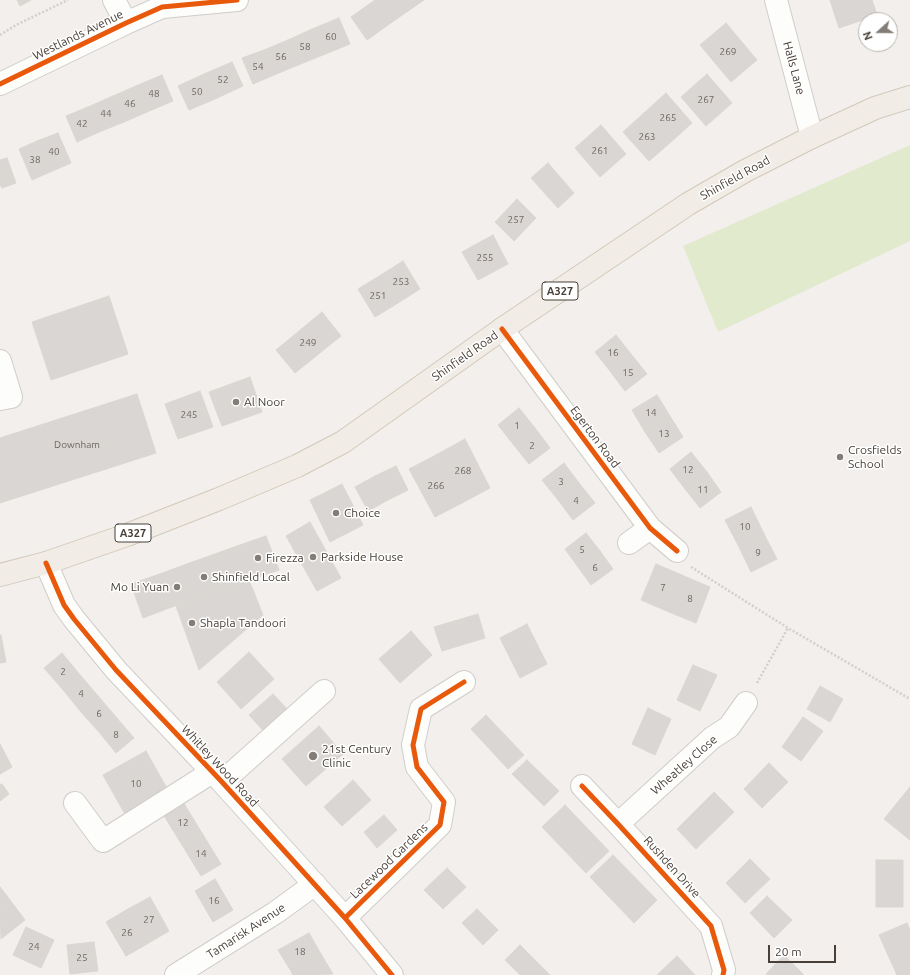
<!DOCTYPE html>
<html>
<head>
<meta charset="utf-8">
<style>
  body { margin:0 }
  #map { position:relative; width:910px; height:975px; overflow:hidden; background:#f2efec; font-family:Ubuntu,sans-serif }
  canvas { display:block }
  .north { position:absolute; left:858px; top:12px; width:40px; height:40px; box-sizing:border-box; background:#fff; border:1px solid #b6b3af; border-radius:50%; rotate:249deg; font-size:11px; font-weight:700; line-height:16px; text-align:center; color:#484038 }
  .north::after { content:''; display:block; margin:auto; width:14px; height:18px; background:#847d77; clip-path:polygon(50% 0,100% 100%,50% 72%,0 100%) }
  .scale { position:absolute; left:768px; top:945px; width:68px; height:18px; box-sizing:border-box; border:2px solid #484038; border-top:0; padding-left:5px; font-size:12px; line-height:14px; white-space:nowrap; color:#484038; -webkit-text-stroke:3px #fff; paint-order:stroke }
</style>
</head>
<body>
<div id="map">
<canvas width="910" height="975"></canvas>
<div class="north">N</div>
<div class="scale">20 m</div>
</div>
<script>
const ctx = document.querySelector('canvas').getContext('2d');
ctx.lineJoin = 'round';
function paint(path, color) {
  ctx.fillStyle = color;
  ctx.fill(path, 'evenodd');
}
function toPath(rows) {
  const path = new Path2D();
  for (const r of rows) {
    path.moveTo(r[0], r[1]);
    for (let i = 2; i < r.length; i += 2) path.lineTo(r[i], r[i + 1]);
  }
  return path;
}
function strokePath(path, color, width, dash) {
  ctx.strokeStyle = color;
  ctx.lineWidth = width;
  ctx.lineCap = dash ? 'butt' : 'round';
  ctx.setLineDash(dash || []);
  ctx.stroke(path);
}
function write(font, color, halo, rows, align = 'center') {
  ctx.font = font + ' Ubuntu,sans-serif';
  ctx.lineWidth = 3;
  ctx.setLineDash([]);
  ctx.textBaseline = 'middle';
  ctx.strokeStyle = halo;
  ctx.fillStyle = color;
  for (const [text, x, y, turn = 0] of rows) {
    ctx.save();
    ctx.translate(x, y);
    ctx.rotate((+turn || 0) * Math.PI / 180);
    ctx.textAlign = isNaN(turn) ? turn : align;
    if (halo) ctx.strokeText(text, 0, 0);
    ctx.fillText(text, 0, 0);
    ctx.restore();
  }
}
paint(toPath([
  [910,145,910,241,718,332,683,246]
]), '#e2eace');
const building = toPath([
  [17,0,31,0,20,6,17,0],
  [375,0,381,0,395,20,367,40,351,17,375,0],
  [381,0,424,0,395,20,381,0],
  [830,0,872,0,877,15,839,28,830,0],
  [339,18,350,44,323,55,312,29,339,18],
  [726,23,757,60,731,82,700,45,726,23],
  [312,29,323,55,298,65,288,40,312,29],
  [288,40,298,65,274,75,264,50,288,40],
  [264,50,274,75,253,84,242,58,264,50],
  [232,62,243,86,215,99,204,74,232,62],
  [204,74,215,99,189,110,178,86,204,74],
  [707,74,732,103,706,126,681,97,707,74],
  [162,75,173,101,147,112,136,86,162,75],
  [136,86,147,112,124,122,113,96,136,86],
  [666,93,692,123,671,142,644,113,666,93],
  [113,96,124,122,99,132,88,107,113,96],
  [88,107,99,132,77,142,66,116,88,107],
  [644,113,671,142,649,161,623,132,644,113],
  [601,125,626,154,600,177,575,148,601,125],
  [58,133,71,163,50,172,37,141,58,133],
  [37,141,50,172,32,180,19,149,37,141],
  [7,158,16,183,2,188,0,184,0,160,7,158],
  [548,163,574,193,558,208,531,178,548,163],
  [517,199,536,218,514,241,495,222,517,199],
  [493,235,508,264,478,280,462,252,493,235],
  [403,261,420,289,398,303,381,275,403,261],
  [381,275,398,303,375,317,358,289,381,275],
  [109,296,128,354,51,380,32,322,109,296],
  [322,312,341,336,295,373,276,350,322,312],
  [616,335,631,354,610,371,595,352,616,335],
  [631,354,647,374,625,391,610,371,631,354],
  [250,377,262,412,222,426,209,392,250,377],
  [200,391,213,427,178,439,165,404,200,391],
  [137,394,156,453,0,503,0,438,137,394],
  [657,395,670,416,645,432,632,410,657,395],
  [519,408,535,428,513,444,498,425,519,408],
  [670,416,683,437,659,453,645,432,670,416],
  [535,428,550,448,529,464,513,444,535,428],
  [465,439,490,488,462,503,436,455,465,439],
  [691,452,707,472,685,489,670,469,691,452],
  [436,455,462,503,435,517,409,469,436,455],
  [564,463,579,483,558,500,542,480,564,463],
  [396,466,408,490,388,500,375,476,396,466],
  [707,472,721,492,700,508,685,489,707,472],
  [375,476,388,500,368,511,355,487,375,476],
  [579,483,595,503,573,520,558,500,579,483],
  [342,484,363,525,330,542,310,500,342,484],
  [751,507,764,534,739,547,725,520,751,507],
  [310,522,341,578,317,591,286,536,310,522],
  [586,533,600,551,578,567,565,549,586,533],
  [764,534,777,559,751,572,739,547,764,534],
  [266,536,279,570,249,580,237,546,266,536],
  [237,546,249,580,224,589,212,555,237,546],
  [600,551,613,569,591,585,578,567,600,551],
  [212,555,224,589,196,599,184,565,212,555],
  [656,564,684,576,669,612,641,600,656,564],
  [184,565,196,599,169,608,157,575,184,565],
  [157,575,169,608,143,618,131,584,157,575],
  [684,576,710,587,696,623,669,612,684,576],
  [249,580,263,615,199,670,176,606,249,580],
  [478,614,485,638,442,651,434,627,478,614],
  [527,624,547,664,520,678,500,638,527,624],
  [411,631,432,655,400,683,379,659,411,631],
  [0,635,1,635,6,662,0,663,0,635],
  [249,652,274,679,241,709,217,682,249,652],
  [62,653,81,676,64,691,44,668,62,653],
  [693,665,717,675,700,711,677,700,693,665],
  [81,676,99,697,81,712,64,691,81,676],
  [820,686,843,699,830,722,807,709,820,686],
  [273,694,291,713,267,735,249,715,273,694],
  [99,697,116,717,99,732,81,712,99,697],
  [648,708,671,719,655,755,632,744,648,708],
  [486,715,524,755,508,769,471,729,486,715],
  [116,717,134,738,116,753,99,732,116,717],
  [803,717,823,731,801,761,782,747,803,717],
  [319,726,343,754,306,786,282,759,319,726],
  [0,744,12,767,0,774,0,744],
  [146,751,169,792,126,816,103,775,146,751],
  [527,760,559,791,544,806,512,774,527,760],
  [769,763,788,782,762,808,744,789,769,763],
  [353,780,371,800,342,826,324,807,353,780],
  [2,784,9,794,0,801,0,785,2,784],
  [910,787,910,840,884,819,910,787],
  [714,792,734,812,696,849,677,829,714,792],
  [183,802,202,833,182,845,163,814,183,802],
  [565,805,609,851,586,873,542,827,565,805],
  [384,815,397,830,377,848,364,832,384,815],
  [202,833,221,864,201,876,182,845,202,833],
  [613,855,657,900,634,923,590,877,613,855],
  [750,859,770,879,745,903,726,883,750,859],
  [876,860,903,860,903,907,876,907,876,860],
  [447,868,466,887,443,909,424,890,447,868],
  [215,879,233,910,213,922,195,891,215,879],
  [0,887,7,896,0,901,0,887],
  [7,896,25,920,1,939,0,901,7,896],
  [767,896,792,920,774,938,750,913,767,896],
  [150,897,169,931,147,944,128,909,150,897],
  [128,909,147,944,126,956,106,922,128,909],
  [477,909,498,930,483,945,462,923,477,909],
  [907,923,910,930,910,974,907,975,897,975,879,935,907,923],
  [26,927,54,940,41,968,13,955,26,927],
  [309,933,321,954,291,971,278,950,309,933],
  [94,942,98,971,70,974,67,945,94,942],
  [520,945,550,975,520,975,505,960,520,945],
  [321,954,333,974,293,975,291,971,321,954],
  [784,955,804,975,767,975,766,974,784,955],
  [677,956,695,975,657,975,677,956]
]);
paint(building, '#dad6d3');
strokePath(building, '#dad6d2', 1);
const minor = toPath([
  [114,0,126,23],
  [776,0,812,137],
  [0,84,126,23,162,7,237,0],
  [502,329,650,528,677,551],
  [0,361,11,397,0,399],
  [629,543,650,528],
  [46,563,64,605,74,619,116,670,222,782,345,918,392,975],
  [222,782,324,691],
  [582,786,618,824,711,926,724,970,723,975],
  [75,803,103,841,212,772],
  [618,824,712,738,729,727,746,703],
  [345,918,440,825,444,802,417,767,413,745,421,709,464,682],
  [176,975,275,913,315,884]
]);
const major = toPath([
  [0,575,46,563,127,535,219,499,297,466,343,442,502,329,688,204,745,171,812,137,875,108,910,97]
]);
strokePath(minor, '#d0cdca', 24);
strokePath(major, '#d3c9ba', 24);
strokePath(toPath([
  [0,35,16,25,68,0],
  [691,567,788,628,910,699],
  [757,683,788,628]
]), '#d2cfcc', 2.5, [2, 2]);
strokePath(minor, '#fdfdfc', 22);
strokePath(major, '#f1ece5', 22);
strokePath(toPath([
  [0,84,126,23,162,7,237,0],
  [502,329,650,528,677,551],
  [46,563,64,605,74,619,116,670,222,782,345,918,392,975],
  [582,786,618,824,711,926,724,970,723,975],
  [345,918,440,825,444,802,417,767,413,745,421,709,464,682]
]), '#e8590c', 5);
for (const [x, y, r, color] of [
  [236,402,4,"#847d77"],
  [840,457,4,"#847d77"],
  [336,513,4,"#847d77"],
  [313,557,4,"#847d77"],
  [258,558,4,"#847d77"],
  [204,577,4,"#847d77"],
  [177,587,4,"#847d77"],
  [192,623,4,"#847d77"],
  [313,756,5,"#847d77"]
]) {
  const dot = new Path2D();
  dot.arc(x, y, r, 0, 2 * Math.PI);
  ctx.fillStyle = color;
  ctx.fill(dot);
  strokePath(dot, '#fff', 1.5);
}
write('10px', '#6e6760', null, [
  ["60",331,37],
  ["58",305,47],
  ["269",728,52],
  ["56",281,57],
  ["54",258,67],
  ["52",223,80],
  ["50",197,92],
  ["48",154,94],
  ["267",706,100],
  ["46",130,104],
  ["44",106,114],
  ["265",668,118],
  ["42",82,124],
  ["263",647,137],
  ["261",600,151],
  ["40",54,152],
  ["38",35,160],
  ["257",516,220],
  ["255",485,258],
  ["253",401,282],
  ["251",378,296],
  ["249",308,343],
  ["16",613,353],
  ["15",628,373],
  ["14",651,413],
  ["245",189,415],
  ["1",517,426],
  ["13",664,434],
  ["Downham",77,445],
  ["2",532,446],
  ["12",688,470],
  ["268",463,471],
  ["3",561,482],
  ["266",436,486],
  ["11",703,490],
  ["4",576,501],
  ["10",745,527],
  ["5",582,550],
  ["9",758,553],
  ["6",595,568],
  ["7",663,588],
  ["8",690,599],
  ["2",63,672],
  ["4",81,694],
  ["6",99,714],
  ["8",116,735],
  ["10",136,784],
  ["12",183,823],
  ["14",201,854],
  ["16",214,901],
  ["27",149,920],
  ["26",127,933],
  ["24",34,947],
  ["18",300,952],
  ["25",82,958]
]);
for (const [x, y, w] of [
  [560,291,36],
  [133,533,36]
]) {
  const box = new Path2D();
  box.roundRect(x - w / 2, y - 9, w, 18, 3);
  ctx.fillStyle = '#fff';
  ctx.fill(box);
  strokePath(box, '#484038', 1);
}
write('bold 11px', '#484038', null, [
  ["A327",560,291],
  ["A327",133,533]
]);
write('12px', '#484038', '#fff', [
  ["Westlands Avenue",78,35,-26],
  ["Halls Lane",794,68,75],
  ["Shinfield Road",735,178,-29],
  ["Shinfield Road",465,356,-35],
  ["Egerton Road",595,437,53],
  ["Wheatley Close",684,765,-41],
  ["Whitley Wood Road",220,766,47],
  ["Lacewood Gardens",389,861,-44],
  ["Rushden Drive",672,867,48],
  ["Tamarisk Avenue",246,931,-33]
]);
write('12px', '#484038', '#fff', [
  ["Al Noor",244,402],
  ["Crosfields",848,450],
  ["School",848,464],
  ["Choice",344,513],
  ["Parkside House",321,557],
  ["Firezza",266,558],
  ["Shinfield Local",212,577],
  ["Mo Li Yuan",169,587,"right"],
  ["Shapla Tandoori",200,623],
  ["21st Century",322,749],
  ["Clinic",322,763]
], 'left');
</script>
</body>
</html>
